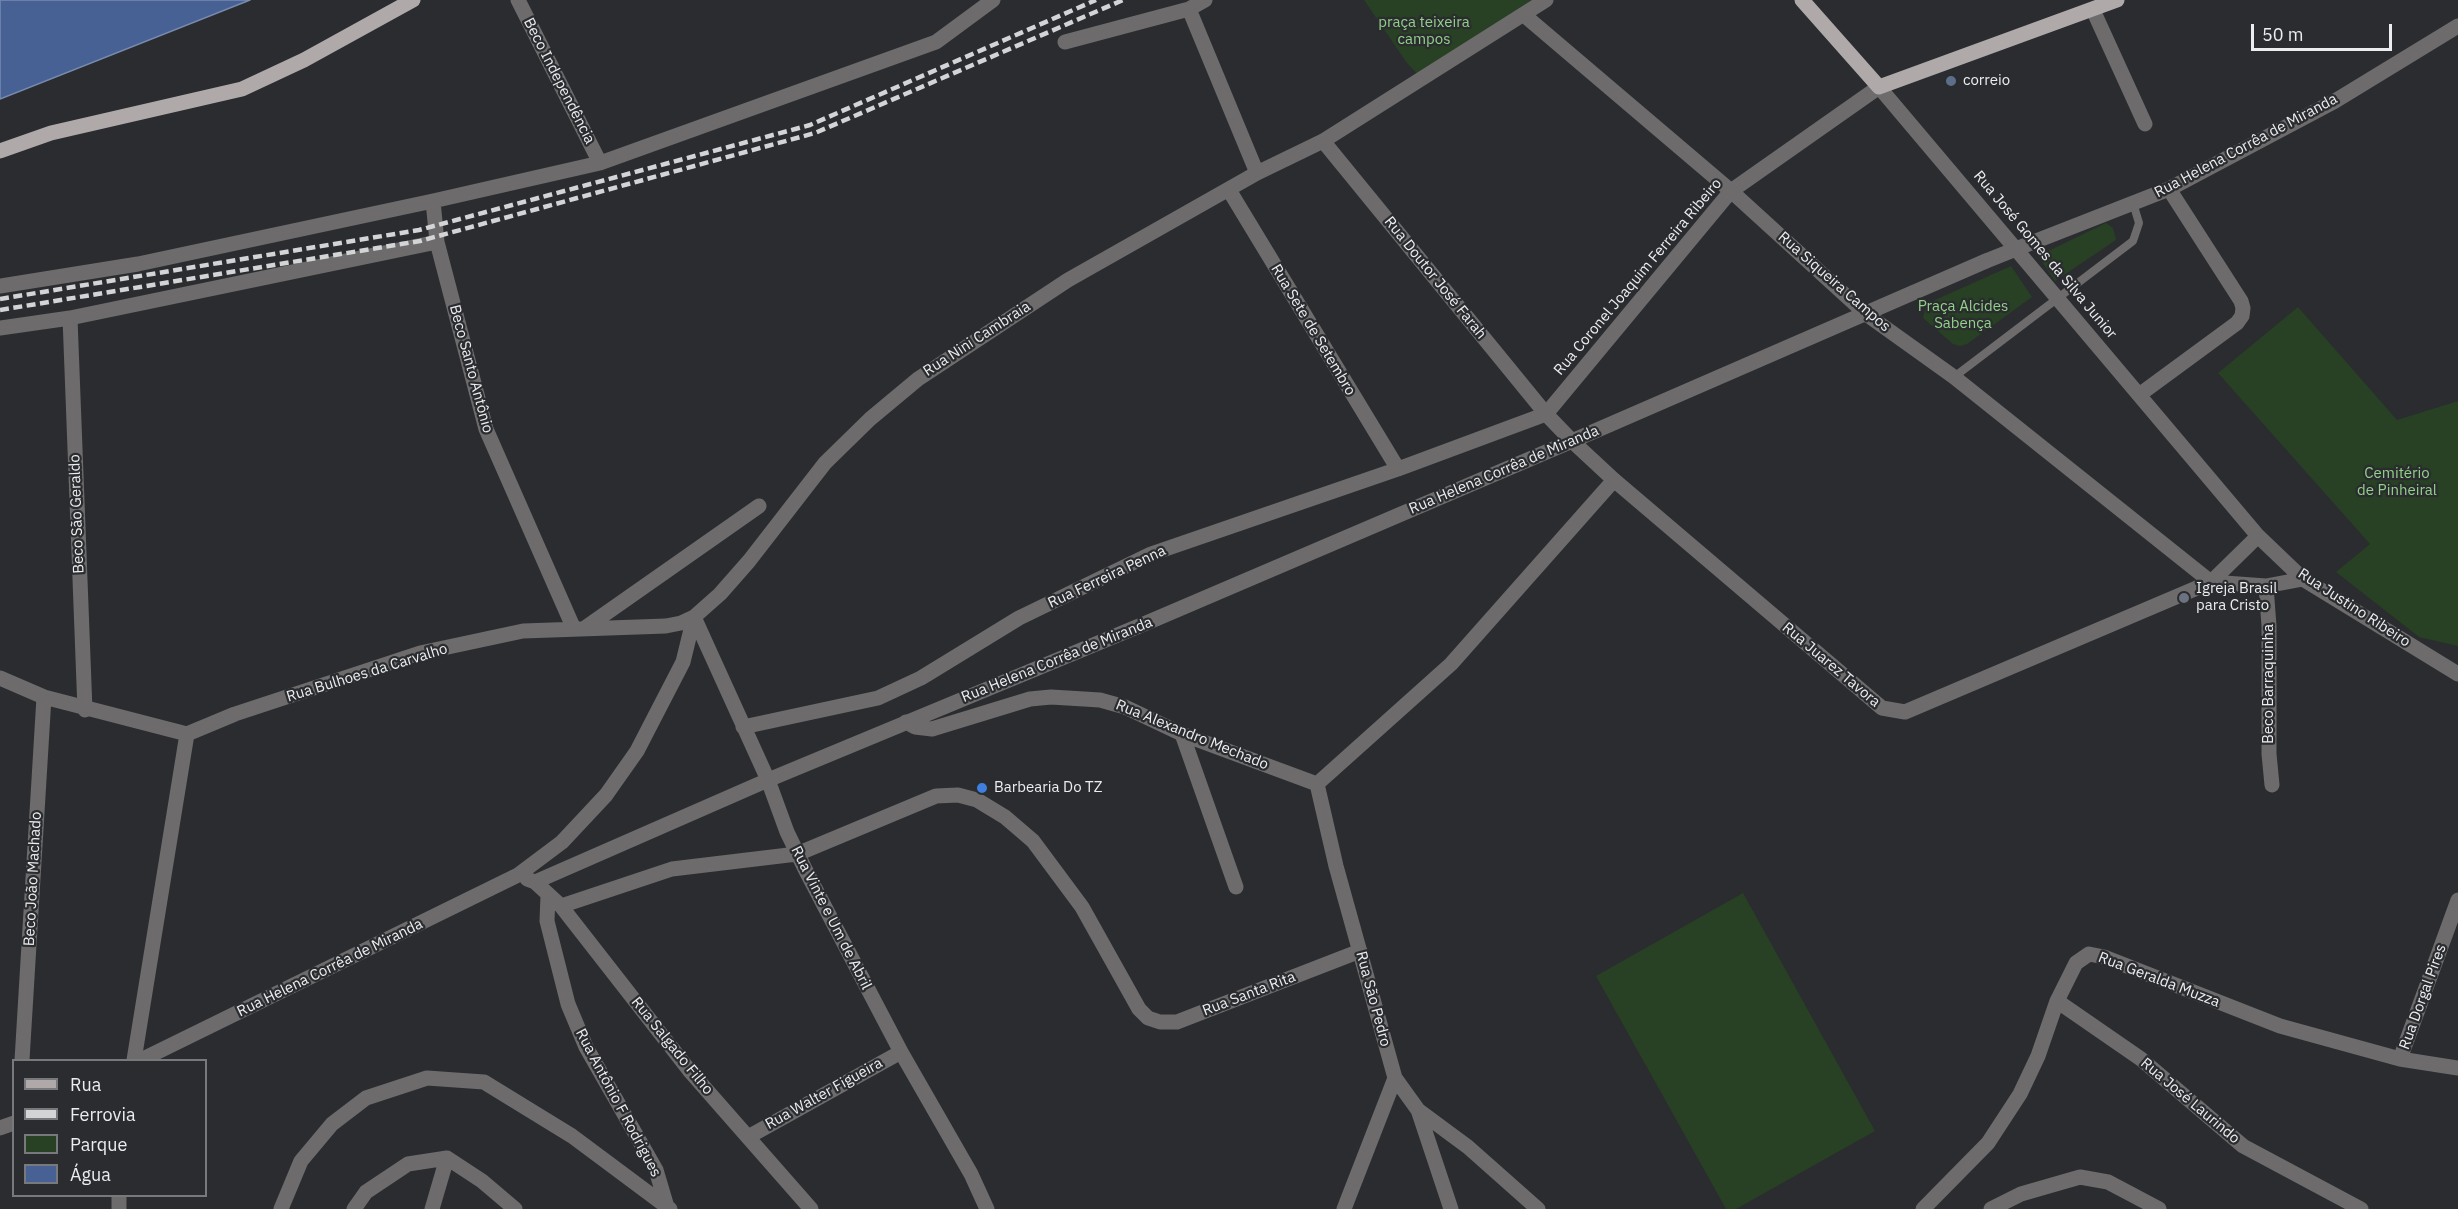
<!DOCTYPE html>
<html>
<head>
<meta charset="utf-8">
<style>
  body { margin:0 }
  #map { position:relative; width:2458px; height:1209px; overflow:hidden; background:#2a2c2f; font-family:"IBM Plex Sans",sans-serif }
  canvas { display:block }
  .legend { position:absolute; left:12px; top:1059px; width:195px; height:138px; box-sizing:border-box; background:#2a2c2f; border:2px solid #78797c; margin:0; padding:8px 10px; list-style:none; font-size:18px; color:#ecedef }
  .legend li { display:flex; align-items:center; gap:12px; height:30px }
  .legend b { width:30px; border:2px solid #78797c }
  .scale { position:absolute; left:2251px; top:24px; width:141px; height:27px; box-sizing:border-box; border:3px solid #ecedef; border-top:0; padding-left:8px; font-size:18px; line-height:21px; white-space:nowrap; color:#ecedef; -webkit-text-stroke:4px #2a2c2f; paint-order:stroke }
</style>
</head>
<body>
<div id="map">
<canvas width="2458" height="1209"></canvas>
<ul class="legend">
<li><b style="height:8px;background:#afa9aa"></b>Rua</li>
<li><b style="height:8px;background:#d3d4d6"></b>Ferrovia</li>
<li><b style="height:16px;background:#284024"></b>Parque</li>
<li><b style="height:16px;background:#476194"></b>Água</li>
</ul>
<div class="scale">50 m</div>
</div>
<script>
const ctx = document.querySelector('canvas').getContext('2d');
ctx.lineJoin = 'round';
function paint(path, color) {
  ctx.fillStyle = color;
  ctx.fill(path, 'evenodd');
}
function toPath(rows) {
  const path = new Path2D();
  for (const r of rows) {
    path.moveTo(r[0], r[1]);
    for (let i = 2; i < r.length; i += 2) path.lineTo(r[i], r[i + 1]);
  }
  return path;
}
function strokePath(path, color, width, dash) {
  ctx.strokeStyle = color;
  ctx.lineWidth = width;
  ctx.lineCap = dash ? 'butt' : 'round';
  ctx.setLineDash(dash || []);
  ctx.stroke(path);
}
function write(font, color, halo, rows, align = 'center') {
  ctx.font = font + ' "IBM Plex Sans",sans-serif';
  ctx.lineWidth = 4.5;
  ctx.setLineDash([]);
  ctx.textBaseline = 'middle';
  ctx.strokeStyle = halo;
  ctx.fillStyle = color;
  for (const [text, x, y, turn = 0] of rows) {
    ctx.save();
    ctx.translate(x, y);
    ctx.rotate((+turn || 0) * Math.PI / 180);
    ctx.textAlign = isNaN(turn) ? turn : align;
    if (halo) ctx.strokeText(text, 0, 0);
    ctx.fillText(text, 0, 0);
    ctx.restore();
  }
}
paint(toPath([
  [1364,0,1532,0,1418,75,1407,63],
  [2106,223,2113,228,2116,240,2055,281,2038,256],
  [2011,266,2032,297,1967,344,1960,346,1953,344,1923,318,1926,304],
  [2298,307,2397,420,2458,401,2458,646,2419,637,2336,572,2370,544,2218,373],
  [1743,893,1875,1131,1736,1209,1726,1209,1596,976]
]), '#284024');
const water = toPath([
  [0,0,250,0,0,99,0,0]
]);
paint(water, '#476194');
strokePath(water, '#788baf', 1.5);
strokePath(toPath([
  [1954,377,2133,241,2139,223,2133,203]
]), '#6d6b6b', 8);
strokePath(toPath([
  [518,0,600,163],
  [1189,9,1257,173],
  [2093,10,2145,124],
  [1524,15,1731,191,1866,314,1954,377,2211,582],
  [1065,42,1189,9,1205,0],
  [1323,141,1546,414,1572,441,1614,480,1882,708,1905,712,2211,582,2258,536],
  [1229,190,1398,469],
  [433,201,437,242,486,429,574,629],
  [2031,243,2169,189,2335,101,2458,26],
  [0,286,138,264,433,201,600,163,936,42,993,0],
  [70,318,85,710],
  [0,328,70,318,437,242],
  [2139,395,2237,323,2242,316,2243,308,2241,301,2169,189],
  [2211,582,2266,586,2303,579],
  [2266,586,2269,626,2269,754,2272,785],
  [694,617,768,780,787,832,806,871,901,1052,971,1174,987,1209],
  [585,628,759,506],
  [0,678,44,697,187,734,235,714,420,653,523,631,666,626,681,623,694,617,720,594,749,561,825,463,870,419,918,379,1068,280,1257,173,1323,141,1546,0],
  [906,722,915,727,932,729,1030,699,1051,697,1100,700,1125,707,1182,734,1317,784],
  [743,727,878,698,921,678,1019,618,1151,554,1398,469,1546,414,1731,191,1879,87,2258,536,2303,579,2458,674],
  [1182,734,1236,887],
  [1317,784,1336,866,1395,1078,1344,1209],
  [1317,784,1451,664,1614,480],
  [527,879,535,882,561,906,689,1070,811,1209],
  [535,882,768,780,1144,624,1572,441,1986,261],
  [548,895,547,921,568,1004,586,1047,656,1170,667,1207],
  [561,906,672,869,797,854,936,796,958,795,977,800,1005,817,1033,841,1082,907,1139,1009,1148,1018,1160,1022,1177,1022,1360,951],
  [2057,1001,2141,1059,2243,1146,2361,1209],
  [2400,1059,2458,900],
  [22,1060,44,697],
  [134,1060,187,734],
  [141,1060,518,875,562,842,606,795,637,751,683,662,694,617],
  [1395,1078,1418,1110,1451,1209],
  [1418,1110,1468,1147,1538,1209],
  [0,1128,14,1123],
  [748,1137,901,1052],
  [447,1158,482,1181,515,1209],
  [119,1209,119,1196],
  [281,1209,301,1161,332,1124,366,1098,427,1078,484,1082,572,1136,670,1209],
  [354,1209,366,1192,408,1164,447,1158],
  [432,1209,447,1158],
  [1923,1209,1988,1143,2020,1094,2038,1056,2057,1001,2076,963,2089,954,2104,957,2280,1026,2400,1059,2458,1068],
  [1991,1209,2021,1194,2080,1177,2108,1182,2159,1209]
]), '#6d6b6b', 15);
strokePath(toPath([
  [1802,0,1879,87,2117,0],
  [0,151,51,133,242,89,304,60,413,0]
]), '#afa9aa', 15);
strokePath(toPath([
  [0,299,419,230,810,125,1096,0],
  [0,310,420,241,815,133,1123,0]
]), '#d3d4d6', 4.5, [9, 4.5]);
strokePath(toPath([
  [1986,261,2031,243]
]), '#6d6b6b', 15);
for (const [x, y, r, color] of [
  [1951,81,6,"#5c6f8a"],
  [2184,598,6,"#6b7280"],
  [982,788,6,"#3f7fe0"]
]) {
  const dot = new Path2D();
  dot.arc(x, y, r, 0, 2 * Math.PI);
  ctx.fillStyle = color;
  ctx.fill(dot);
  strokePath(dot, '#2a2c2f', 2);
}
write('15px', '#92d189', '#2a2c2f', [
  ["praça teixeira",1424,23],
  ["campos",1424,40],
  ["Praça Alcides",1963,307],
  ["Sabença",1963,324],
  ["Cemitério",2397,474],
  ["de Pinheiral",2397,491]
]);
write('15px', '#ecedef', '#2a2c2f', [
  ["Beco Independência",559,81,63],
  ["Rua Helena Corrêa de Miranda",2246,146,-28],
  ["Rua José Gomes da Silva Junior",2045,255,50],
  ["Rua Coronel Joaquim Ferreira Ribeiro",1638,277,-50],
  ["Rua Doutor José Farah",1435,278,51],
  ["Rua Siqueira Campos",1834,282,41],
  ["Rua Sete de Setembro",1313,330,59],
  ["Rua Nini Cambraia",977,339,-33],
  ["Beco Santo Antônio",471,369,75],
  ["Rua Helena Corrêa de Miranda",1504,470,-23],
  ["Beco São Geraldo",77,514,-92],
  ["Rua Ferreira Penna",1107,577,-25],
  ["Rua Justino Ribeiro",2354,608,33],
  ["Rua Helena Corrêa de Miranda",1057,660,-22],
  ["Rua Juarez Tavora",1831,665,40],
  ["Rua Bulhoes da Carvalho",367,673,-17],
  ["Beco Barraquinha",2269,684,-90],
  ["Rua Alexandro Mechado",1192,735,22],
  ["Beco João Machado",33,879,-87],
  ["Rua Vinte e Um de Abril",831,918,63],
  ["Rua Helena Corrêa de Miranda",330,968,-26],
  ["Rua Geralda Muzza",2159,980,21],
  ["Rua Santa Rita",1249,994,-21],
  ["Rua Dorgal Pires",2423,997,-70],
  ["Rua São Pedro",1373,999,75],
  ["Rua Salgado Filho",672,1046,51],
  ["Rua Walter Figueira",824,1094,-29],
  ["Rua José Laurindo",2190,1101,40],
  ["Rua Antônio F Rodrigues",618,1103,62]
]);
write('15px', '#ecedef', '#2a2c2f', [
  ["correio",1963,81],
  ["Igreja Brasil",2196,589],
  ["para Cristo",2196,606],
  ["Barbearia Do TZ",994,788]
], 'left');
</script>
</body>
</html>
